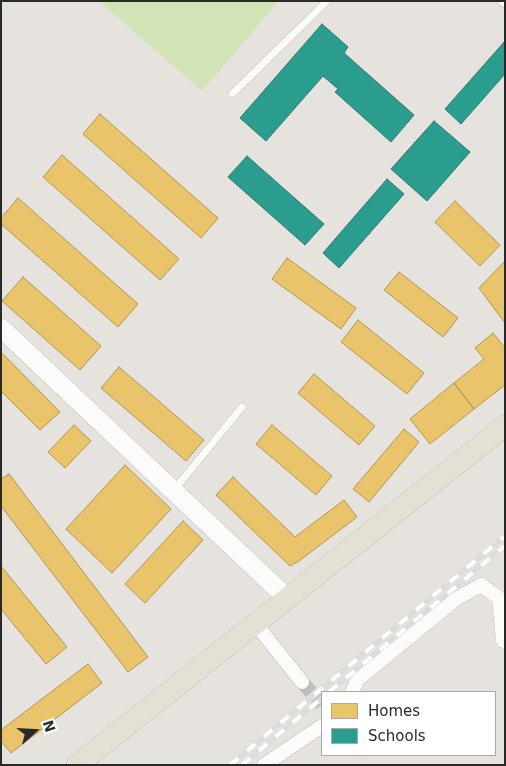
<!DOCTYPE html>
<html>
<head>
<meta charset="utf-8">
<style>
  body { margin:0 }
  #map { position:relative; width:506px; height:766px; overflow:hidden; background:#e6e3de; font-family:"DejaVu Sans",sans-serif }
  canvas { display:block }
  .frame { position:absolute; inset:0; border:2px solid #292929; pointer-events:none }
  .legend { position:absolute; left:321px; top:691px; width:175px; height:65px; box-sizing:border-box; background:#fff; border:1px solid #a9a9a9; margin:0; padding:6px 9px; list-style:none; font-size:15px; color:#292929 }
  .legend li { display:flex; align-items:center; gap:10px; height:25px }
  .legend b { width:25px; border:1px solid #a9a9a9 }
  .north { position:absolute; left:10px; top:706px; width:50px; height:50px; -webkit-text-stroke:4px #fff; paint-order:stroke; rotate:71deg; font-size:14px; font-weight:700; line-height:20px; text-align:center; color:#292929 }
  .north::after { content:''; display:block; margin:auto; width:18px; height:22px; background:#292929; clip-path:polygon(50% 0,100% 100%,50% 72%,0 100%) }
</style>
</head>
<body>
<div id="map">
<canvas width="506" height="766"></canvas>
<div class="frame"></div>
<ul class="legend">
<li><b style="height:14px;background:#e9c46a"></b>Homes</li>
<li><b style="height:14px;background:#2a9d8f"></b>Schools</li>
</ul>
<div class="north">N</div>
</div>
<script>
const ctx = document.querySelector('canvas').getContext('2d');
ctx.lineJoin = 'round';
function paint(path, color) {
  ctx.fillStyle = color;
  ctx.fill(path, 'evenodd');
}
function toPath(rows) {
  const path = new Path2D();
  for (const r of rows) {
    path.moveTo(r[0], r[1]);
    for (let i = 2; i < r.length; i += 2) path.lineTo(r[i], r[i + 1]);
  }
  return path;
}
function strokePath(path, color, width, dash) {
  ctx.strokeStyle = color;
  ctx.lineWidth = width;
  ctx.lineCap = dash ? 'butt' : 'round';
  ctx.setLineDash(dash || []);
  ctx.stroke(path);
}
paint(toPath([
  [103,1,279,1,202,91,101,3]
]), '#d2e4b6');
const homes = toPath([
  [100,114,218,218,201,238,83,134,100,114],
  [62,155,179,259,160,280,43,177,62,155],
  [18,198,138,304,118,327,1,224,1,218,18,198],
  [455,201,500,245,480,266,435,222,455,201],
  [287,258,356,308,341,329,272,279,287,258],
  [505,261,505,323,479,288,505,261],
  [399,272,458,318,443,337,384,290,399,272],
  [23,277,101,346,80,370,2,301,23,277],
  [358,320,424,373,407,394,341,342,358,320],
  [493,333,505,348,505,385,474,409,454,383,484,359,475,348,493,333],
  [1,352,60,412,40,430,1,391,1,352],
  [119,367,204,440,186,461,101,388,119,367],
  [314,374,375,426,359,445,298,393,314,374],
  [454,383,474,409,430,444,410,419,454,383],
  [74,425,91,441,65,468,48,452,74,425],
  [272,425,332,476,316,495,256,444,272,425],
  [404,429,419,442,369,502,353,489,404,429],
  [125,465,171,509,112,573,66,529,125,465],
  [9,474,148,657,128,672,1,506,1,479,9,474],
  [233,477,295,537,344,500,357,517,299,561,290,566,216,495,233,477],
  [183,521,203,540,145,603,125,584,183,521],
  [1,566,67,647,46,664,1,609,1,566],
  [88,664,102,683,11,753,1,741,1,730,88,664]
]);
paint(homes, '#e9c46a');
strokePath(homes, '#af9656', 1);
const schools = toPath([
  [322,24,348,47,344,53,414,115,391,142,335,92,338,89,323,76,266,141,240,118,322,24],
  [505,41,505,74,461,124,445,109,505,41],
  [434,121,470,152,427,201,391,169,434,121],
  [247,156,324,224,305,245,228,177,247,156],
  [387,179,404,194,339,268,323,253,387,179]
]);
paint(schools, '#2a9d8f');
strokePath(schools, '#2a7a70', 1);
strokePath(toPath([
  [302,682,322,704]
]), '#c0beba', 14, [14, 7]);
const lane = toPath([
  [501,1,505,4],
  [232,94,327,1],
  [174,490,242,407]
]);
const street = toPath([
  [255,623,302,682],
  [352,692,358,679,456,599,481,585,499,598,503,641,505,641],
  [264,765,322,726]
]);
const secondary = toPath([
  [1,328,287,598]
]);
const primary = toPath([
  [77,765,505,426]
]);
strokePath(lane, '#c0bfbf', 8);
strokePath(street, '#c0bfbf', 15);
strokePath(secondary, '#c0bfbf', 20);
strokePath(primary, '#bfbebc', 22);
strokePath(lane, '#fbfbfa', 7);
strokePath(street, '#fbfbfa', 14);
strokePath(secondary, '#fbfbfa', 19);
strokePath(primary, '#e4e1d4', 21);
const rail = toPath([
  [329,692,505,546],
  [230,765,505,536],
  [242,765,322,698]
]);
strokePath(rail, '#dddcdd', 5.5);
strokePath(rail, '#fff', 4, [11]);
</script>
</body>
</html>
